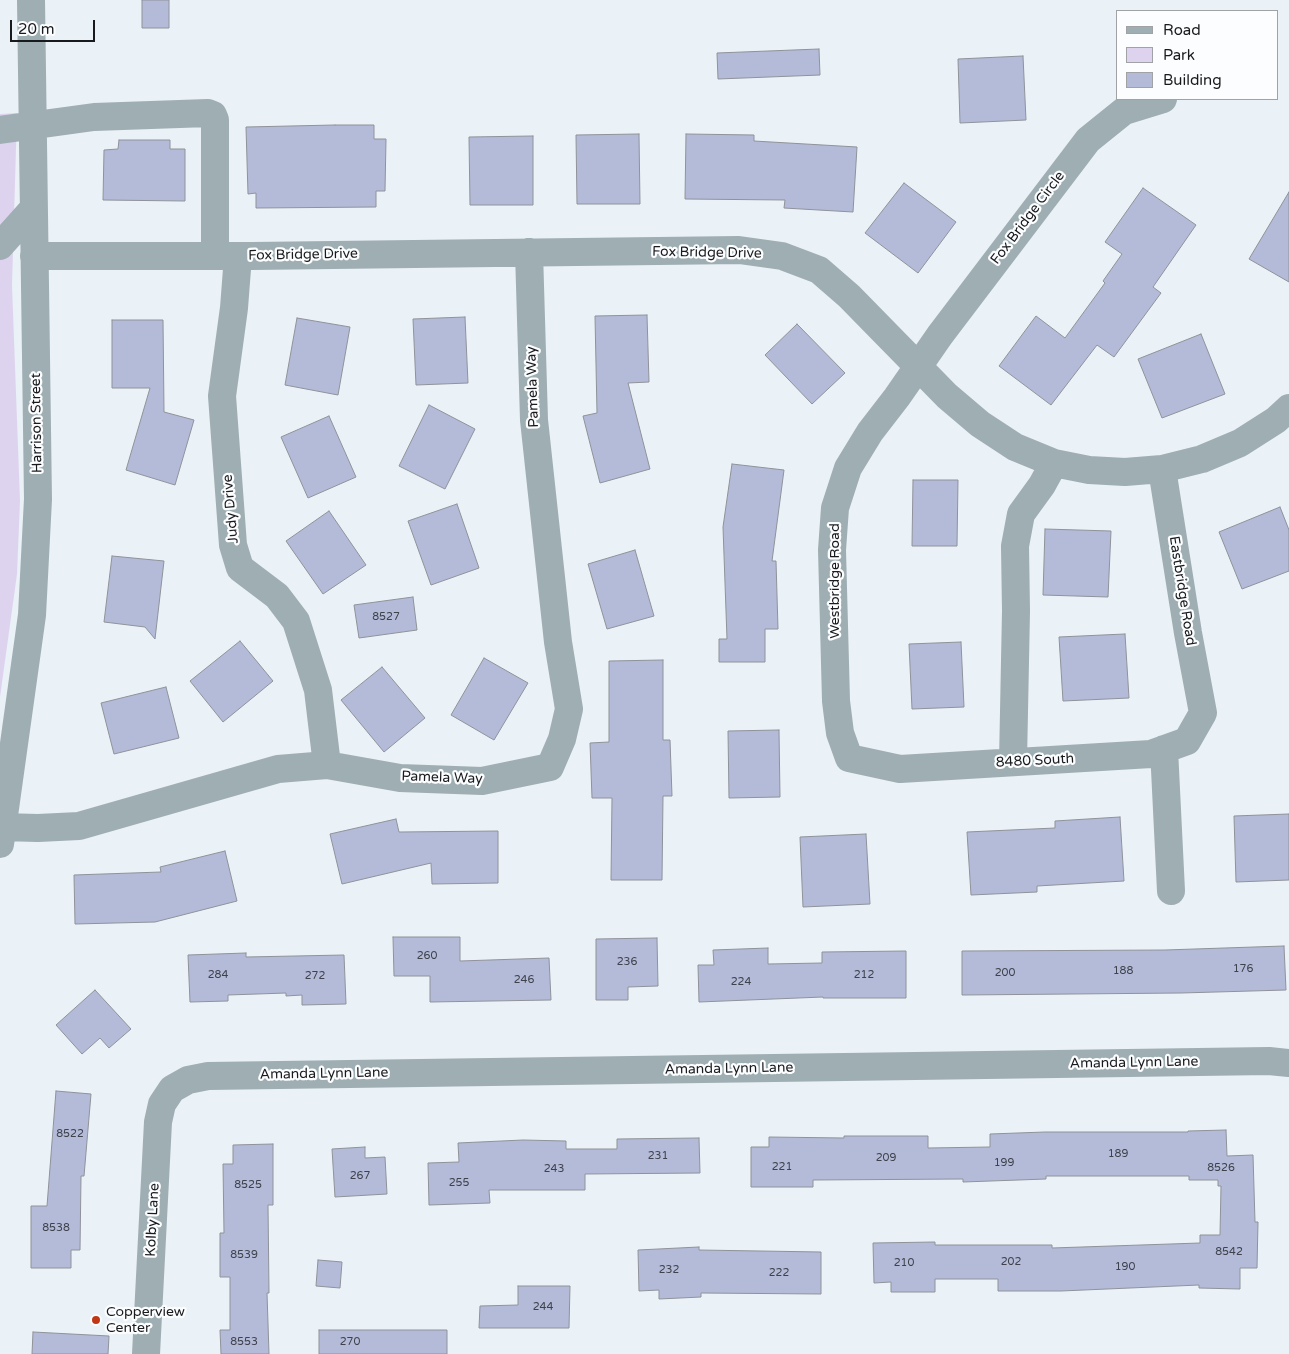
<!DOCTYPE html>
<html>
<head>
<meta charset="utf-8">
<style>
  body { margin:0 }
  #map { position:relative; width:1289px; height:1354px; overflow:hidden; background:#eaf1f7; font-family:"Varela Round",sans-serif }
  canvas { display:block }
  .legend { position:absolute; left:1116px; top:10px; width:162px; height:90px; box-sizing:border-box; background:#fcfdff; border:1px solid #a1a2a5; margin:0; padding:6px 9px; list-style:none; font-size:15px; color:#181a1d }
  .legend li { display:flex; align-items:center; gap:10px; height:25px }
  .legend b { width:25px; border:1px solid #a1a2a5 }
  .scale { position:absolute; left:10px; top:20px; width:85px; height:22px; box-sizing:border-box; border:2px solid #181a1d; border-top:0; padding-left:6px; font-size:15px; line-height:18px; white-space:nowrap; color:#181a1d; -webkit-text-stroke:4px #fcfdff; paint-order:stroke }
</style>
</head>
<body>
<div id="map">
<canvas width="1289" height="1354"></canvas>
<ul class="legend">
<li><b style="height:6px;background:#9eaeb2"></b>Road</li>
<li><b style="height:14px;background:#ded3ee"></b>Park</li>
<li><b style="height:14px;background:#b3bbd8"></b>Building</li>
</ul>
<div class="scale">20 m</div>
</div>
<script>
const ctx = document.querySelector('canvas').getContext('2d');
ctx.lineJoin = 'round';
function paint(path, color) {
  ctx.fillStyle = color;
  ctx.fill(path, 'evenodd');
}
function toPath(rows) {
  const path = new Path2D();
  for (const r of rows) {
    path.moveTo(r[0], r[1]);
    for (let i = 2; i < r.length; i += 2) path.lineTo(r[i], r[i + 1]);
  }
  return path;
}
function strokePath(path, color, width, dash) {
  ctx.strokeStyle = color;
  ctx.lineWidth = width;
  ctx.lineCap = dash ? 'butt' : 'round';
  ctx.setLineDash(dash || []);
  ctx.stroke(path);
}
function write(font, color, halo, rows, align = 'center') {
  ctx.font = font + ' "Varela Round",sans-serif';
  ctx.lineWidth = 4.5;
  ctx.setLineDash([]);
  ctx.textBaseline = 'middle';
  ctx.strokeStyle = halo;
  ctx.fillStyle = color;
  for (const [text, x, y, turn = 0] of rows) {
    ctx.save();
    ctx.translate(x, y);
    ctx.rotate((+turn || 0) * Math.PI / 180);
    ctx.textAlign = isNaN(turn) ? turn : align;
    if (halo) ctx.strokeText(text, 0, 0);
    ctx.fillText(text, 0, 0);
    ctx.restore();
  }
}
paint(toPath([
  [17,113,12,285,20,501,17,574,0,697,0,114]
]), '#ded3ee');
const building = toPath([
  [142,0,169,0,169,28,142,28,142,0],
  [819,49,820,75,718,79,717,53,819,49],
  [1023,56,1026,120,960,123,958,59,1023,56],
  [335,125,374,125,374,139,386,139,385,191,376,191,376,207,256,208,256,193,248,194,246,127,335,125],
  [639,134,640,204,577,204,576,135,639,134],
  [686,134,754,135,754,141,857,147,853,212,784,208,785,200,685,199,686,134],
  [533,136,533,205,470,205,469,137,533,136],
  [119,140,170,140,170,149,185,149,185,201,103,200,104,150,118,149,119,140],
  [904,183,956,222,918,273,865,233,904,183],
  [1143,188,1196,225,1153,287,1161,293,1114,357,1097,345,1051,405,999,366,1036,316,1065,338,1105,283,1103,281,1122,254,1105,242,1143,188],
  [1289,192,1289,282,1249,259,1289,192],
  [647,315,649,382,628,383,650,469,600,483,583,416,597,413,595,316,647,315],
  [465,317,468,383,416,385,413,319,465,317],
  [297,318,350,327,338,395,285,385,297,318],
  [112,320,163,320,164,412,194,420,175,485,126,470,150,388,112,388,112,320],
  [797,324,845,373,812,404,765,355,797,324],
  [1201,334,1225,394,1162,418,1138,359,1201,334],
  [429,405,475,429,445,489,399,466,429,405],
  [329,416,356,477,308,498,281,437,329,416],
  [732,464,784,470,772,561,776,561,778,629,765,629,765,662,719,662,719,639,727,639,723,527,732,464],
  [913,480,958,480,957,546,912,546,913,480],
  [457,504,479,568,431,585,408,521,457,504],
  [1280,507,1289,530,1289,571,1242,589,1219,532,1280,507],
  [329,511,366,565,323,594,286,541,329,511],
  [1045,529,1111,531,1108,597,1043,595,1045,529],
  [635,550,654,616,607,629,588,564,635,550],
  [112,556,164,561,155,639,145,627,104,622,112,556],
  [413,597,417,630,359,638,354,605,413,597],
  [1125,634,1129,698,1063,701,1059,637,1125,634],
  [240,641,273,681,223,722,190,681,240,641],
  [961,642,964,707,912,709,909,644,961,642],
  [484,658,528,683,494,740,451,715,484,658],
  [663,660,663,740,670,740,672,796,663,796,662,880,611,880,612,798,592,798,590,743,609,742,609,661,663,660],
  [382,667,425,718,384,752,341,700,382,667],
  [166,687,179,738,114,754,101,703,166,687],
  [779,730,780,797,729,798,728,731,779,730],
  [1289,814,1289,880,1236,882,1234,816,1289,814],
  [1120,817,1124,881,1037,886,1037,892,971,895,967,832,1055,828,1055,821,1120,817],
  [396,819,399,832,498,831,498,883,432,884,431,863,342,884,330,834,396,819],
  [866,834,870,904,803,907,800,837,866,834],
  [225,851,237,901,155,922,75,924,74,875,161,872,160,867,225,851],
  [393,937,460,937,460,961,549,958,551,1000,430,1002,430,976,394,976,393,937],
  [657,938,658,986,628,987,628,1000,596,1000,596,939,657,938],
  [1284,946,1286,990,1181,993,962,995,962,951,1165,950,1284,946],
  [768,948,768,964,822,963,822,952,906,951,906,998,823,998,823,997,699,1002,698,965,714,965,713,950,768,948],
  [246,953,246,957,344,955,346,1004,302,1005,302,995,286,996,286,993,228,995,228,1001,190,1002,188,955,246,953],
  [95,990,131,1029,109,1048,100,1038,82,1054,56,1025,95,990],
  [56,1091,91,1094,84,1176,81,1176,80,1250,71,1250,71,1268,31,1268,31,1206,47,1206,56,1091],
  [1226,1130,1227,1156,1253,1155,1255,1222,1258,1222,1257,1268,1240,1268,1240,1289,1199,1288,1199,1285,1061,1291,998,1291,998,1279,935,1279,935,1292,891,1292,891,1282,874,1283,873,1243,935,1242,935,1245,1052,1245,1052,1248,1200,1243,1200,1235,1220,1235,1221,1186,1218,1186,1218,1180,1189,1180,1189,1176,1046,1176,1046,1179,963,1182,963,1179,813,1180,813,1187,751,1187,751,1147,769,1147,769,1137,844,1138,844,1136,928,1136,928,1148,990,1147,990,1134,1045,1132,1188,1132,1188,1131,1226,1130],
  [699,1138,700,1173,585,1174,585,1190,489,1190,490,1203,429,1205,428,1163,459,1162,458,1143,523,1140,566,1141,566,1149,617,1149,617,1139,699,1138],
  [273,1144,273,1205,268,1205,269,1293,267,1293,269,1354,221,1354,220,1330,230,1330,230,1277,220,1277,220,1233,224,1233,223,1164,233,1164,233,1145,273,1144],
  [365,1147,365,1158,385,1157,387,1194,335,1197,332,1149,365,1147],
  [699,1247,699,1250,821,1252,821,1294,701,1293,701,1297,659,1299,659,1290,639,1291,638,1250,699,1247],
  [318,1260,342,1262,340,1288,316,1286,318,1260],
  [518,1286,570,1286,569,1328,479,1328,480,1306,518,1305,518,1286],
  [319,1330,447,1330,447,1354,319,1354,319,1330],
  [33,1332,109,1336,108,1354,32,1354,33,1332]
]);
paint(building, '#b3bbd8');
strokePath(building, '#90929a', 1);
strokePath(toPath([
  [0,130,94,117,208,113,213,115,215,120,215,256],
  [0,246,33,209],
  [34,256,252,256,739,250,782,256,819,270,849,296,947,396,980,424,1015,447,1054,463,1089,470,1125,472,1162,469,1202,459,1240,443,1276,420,1289,408],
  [238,256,234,308,222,396,233,545,240,568,277,596,296,621,318,690,327,765],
  [1162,469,1188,633,1203,713,1187,741,1151,754,900,769,849,758,840,733,836,701,832,550,835,508,848,468,870,432,897,397,940,335,1088,140,1124,111,1163,99],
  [1164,749,1171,891],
  [1013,762,1016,611,1015,546,1021,514,1042,485,1054,463],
  [2,827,38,828,79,826,278,769,327,765,400,778,482,781,550,767,562,739,569,709,558,642,534,420,529,252],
  [0,844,32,615,38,499,31,0],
  [146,1354,158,1122,162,1104,172,1089,188,1080,208,1076,1269,1061,1289,1063]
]), '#9eaeb2', 28);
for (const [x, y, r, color] of [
  [96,1320,5,"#c13716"]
]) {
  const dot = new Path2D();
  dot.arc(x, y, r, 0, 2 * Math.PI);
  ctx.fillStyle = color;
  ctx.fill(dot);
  strokePath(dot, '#fcfdff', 2);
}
write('11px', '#3f424c', null, [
  ["8527",386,617],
  ["260",427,956],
  ["236",627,962],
  ["176",1243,969],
  ["188",1123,971],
  ["200",1005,973],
  ["284",218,975],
  ["212",864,975],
  ["272",315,976],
  ["246",524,980],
  ["224",741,982],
  ["8522",70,1134],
  ["189",1118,1154],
  ["231",658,1156],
  ["209",886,1158],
  ["199",1004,1163],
  ["221",782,1167],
  ["8526",1221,1168],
  ["243",554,1169],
  ["267",360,1176],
  ["255",459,1183],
  ["8525",248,1185],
  ["8538",56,1228],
  ["8542",1229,1252],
  ["8539",244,1255],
  ["202",1011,1262],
  ["210",904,1263],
  ["190",1125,1267],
  ["232",669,1270],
  ["222",779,1273],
  ["244",543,1307],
  ["8553",244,1342],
  ["270",350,1342]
]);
write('14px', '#181a1d', '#fcfdff', [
  ["Fox Bridge Circle",1028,218,-53],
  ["Fox Bridge Drive",707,253,1],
  ["Fox Bridge Drive",303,255,-1],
  ["Pamela Way",533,387,-92],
  ["Harrison Street",37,423,-91],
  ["Judy Drive",231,509,-95],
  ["Westbridge Road",835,581,-90],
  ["Eastbridge Road",1182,591,81],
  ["8480 South",1035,761,-3],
  ["Pamela Way",442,778,2],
  ["Amanda Lynn Lane",1134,1063,-1],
  ["Amanda Lynn Lane",729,1069,-1],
  ["Amanda Lynn Lane",324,1074,-1],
  ["Kolby Lane",153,1220,-87]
]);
write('14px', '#181a1d', '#fcfdff', [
  ["Copperview",106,1312],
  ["Center",106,1328]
], 'left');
</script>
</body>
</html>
